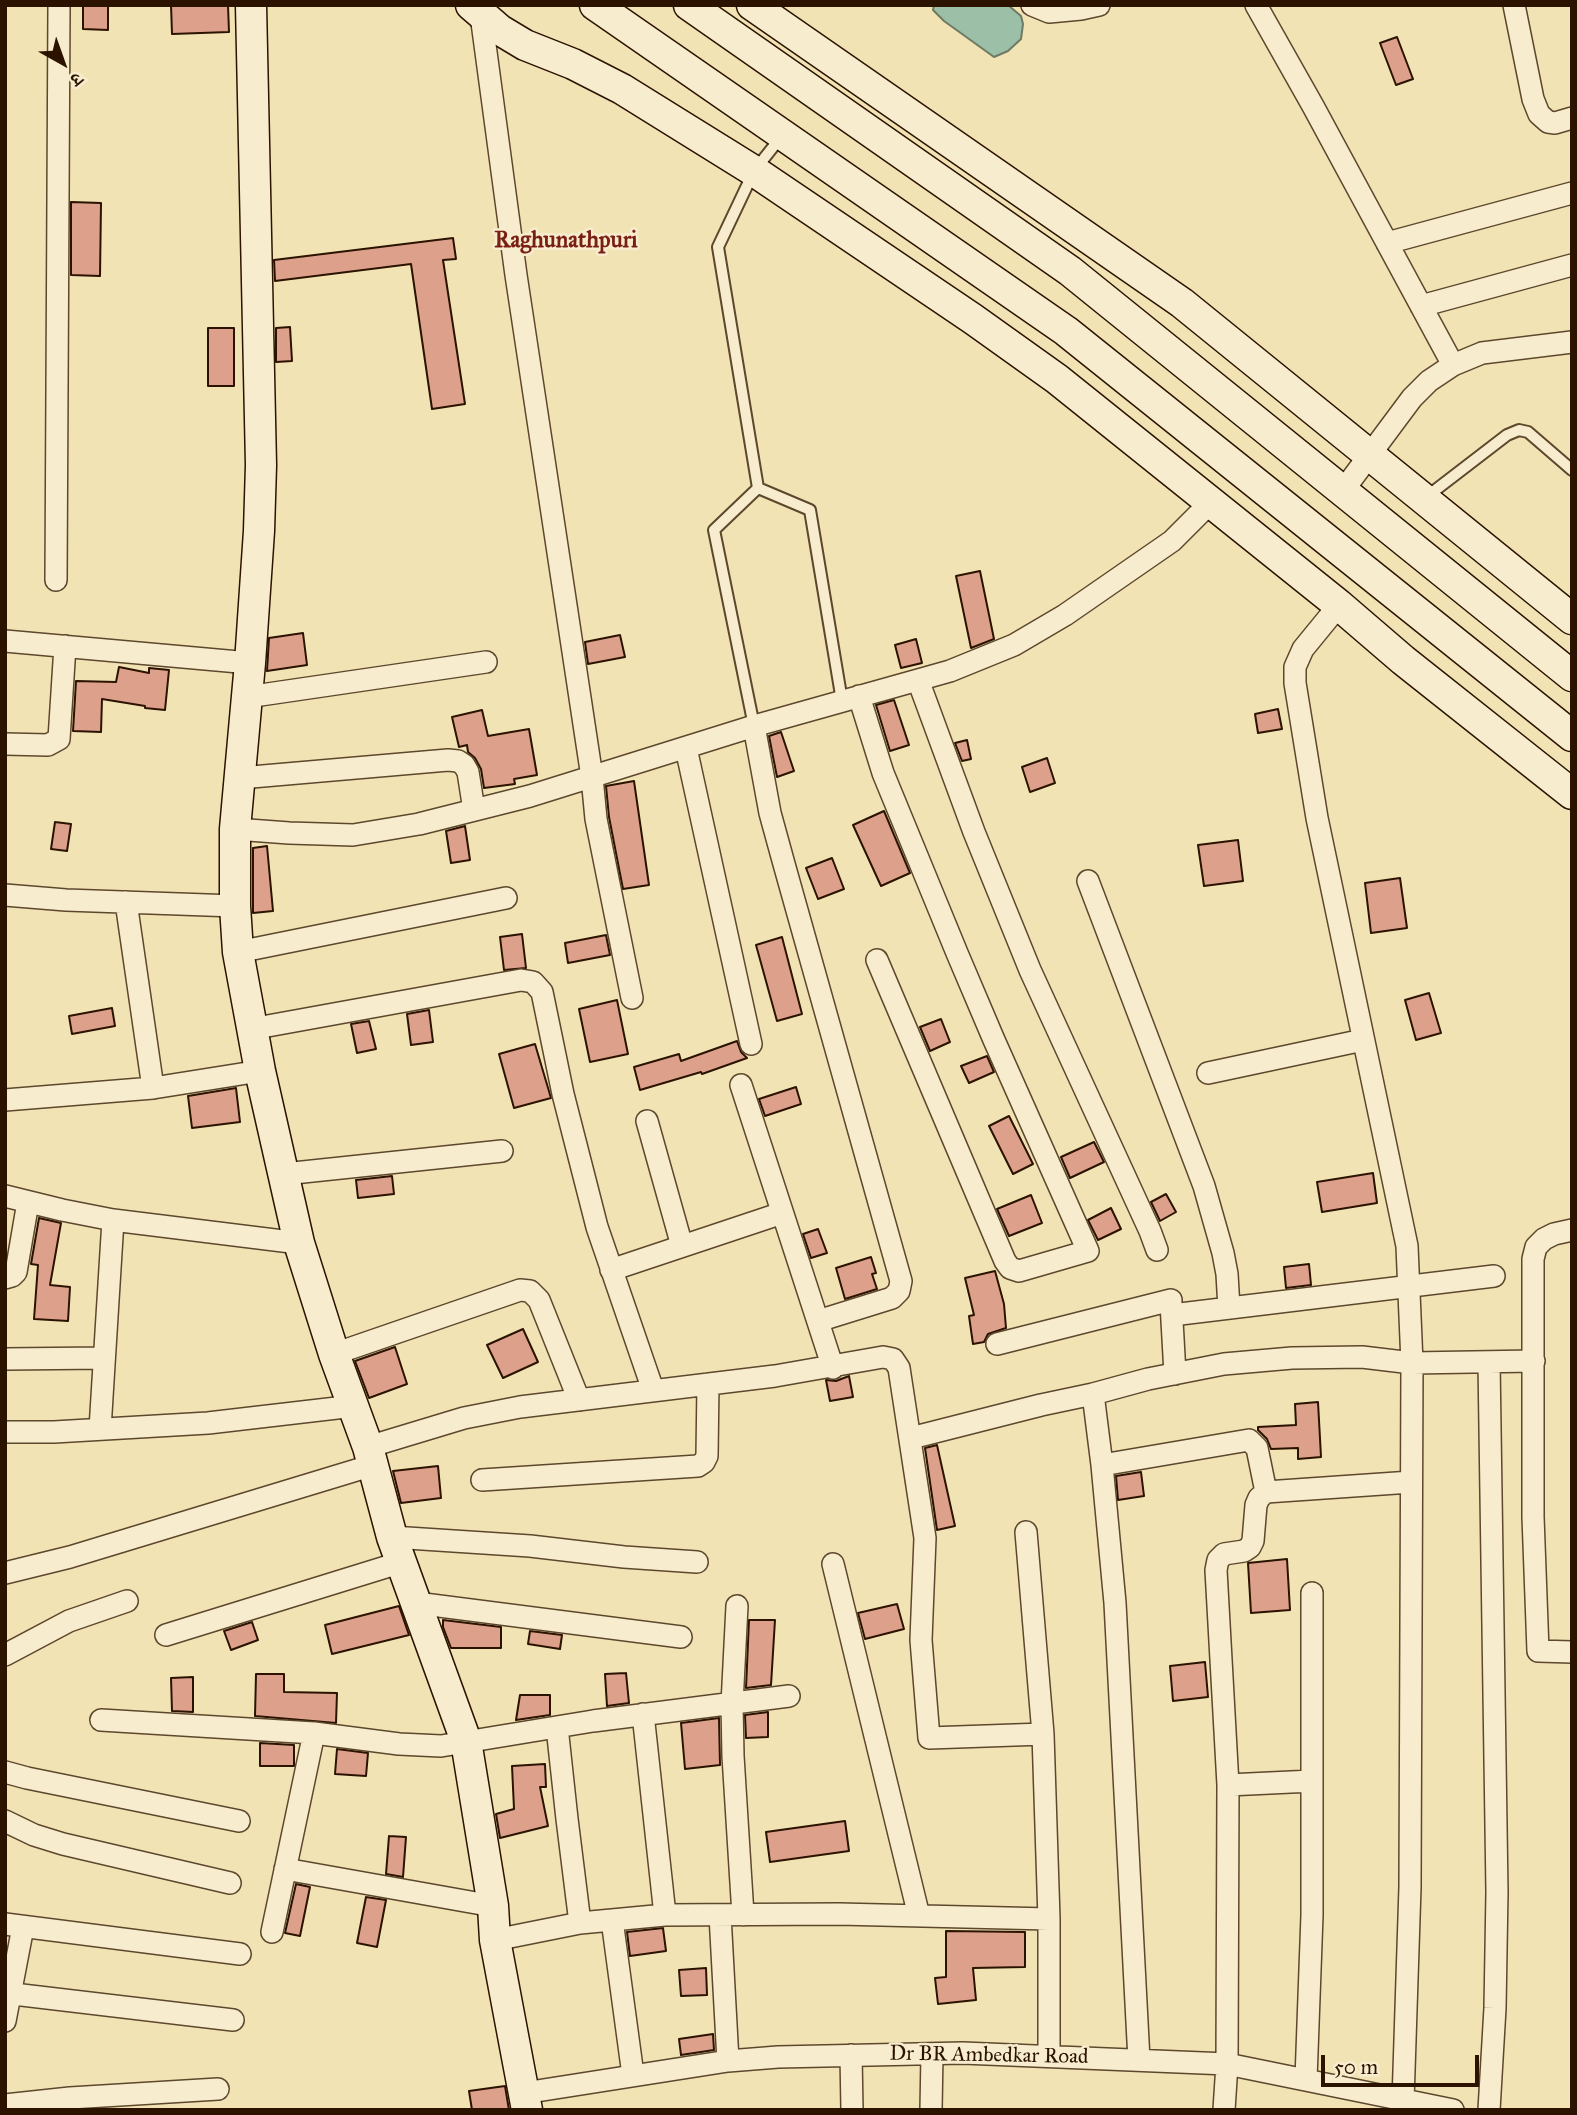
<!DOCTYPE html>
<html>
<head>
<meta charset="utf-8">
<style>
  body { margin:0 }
  #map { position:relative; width:1577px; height:2115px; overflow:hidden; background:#f2e3b4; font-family:"IM FELL Great Primer","Noto Serif Devanagari",serif }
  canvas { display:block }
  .frame { position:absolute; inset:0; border:7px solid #2b1300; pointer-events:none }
  .north { position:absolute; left:28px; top:28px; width:70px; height:70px; -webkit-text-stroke:5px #f7edce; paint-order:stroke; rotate:140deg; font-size:19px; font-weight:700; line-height:28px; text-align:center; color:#2b1300 }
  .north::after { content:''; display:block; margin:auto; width:24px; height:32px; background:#2b1300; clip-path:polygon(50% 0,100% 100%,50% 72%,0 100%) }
  .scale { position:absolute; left:1321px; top:2055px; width:158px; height:32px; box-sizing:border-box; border:4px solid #2b1300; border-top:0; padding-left:9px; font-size:21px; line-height:24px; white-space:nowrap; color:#2b1300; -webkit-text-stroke:5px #f7edce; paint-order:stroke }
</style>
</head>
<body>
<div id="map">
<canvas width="1577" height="2115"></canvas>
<div class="frame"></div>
<div class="north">उ</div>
<div class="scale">50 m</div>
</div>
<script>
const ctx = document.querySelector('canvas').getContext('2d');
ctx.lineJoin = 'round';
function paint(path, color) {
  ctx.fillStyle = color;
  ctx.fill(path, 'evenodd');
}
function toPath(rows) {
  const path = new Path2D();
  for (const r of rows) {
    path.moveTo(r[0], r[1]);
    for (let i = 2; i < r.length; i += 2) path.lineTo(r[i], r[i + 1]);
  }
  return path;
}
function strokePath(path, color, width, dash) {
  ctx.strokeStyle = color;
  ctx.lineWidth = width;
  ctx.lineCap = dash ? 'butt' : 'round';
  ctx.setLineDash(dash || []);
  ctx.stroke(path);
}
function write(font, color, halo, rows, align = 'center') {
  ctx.font = font + ' "IM FELL Great Primer",serif';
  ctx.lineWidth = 5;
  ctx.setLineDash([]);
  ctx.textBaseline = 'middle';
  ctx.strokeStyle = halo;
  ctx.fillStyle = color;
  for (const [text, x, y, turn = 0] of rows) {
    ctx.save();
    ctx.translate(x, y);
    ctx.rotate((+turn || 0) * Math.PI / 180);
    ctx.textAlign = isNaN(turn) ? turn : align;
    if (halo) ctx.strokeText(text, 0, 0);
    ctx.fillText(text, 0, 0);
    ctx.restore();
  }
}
const water = toPath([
  [934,5,1008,5,1021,16,1023,24,1021,39,1008,51,994,57,944,21,933,10,934,5]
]);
paint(water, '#9cbfa7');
strokePath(water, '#6f7a64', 2);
const building = toPath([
  [83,5,108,6,108,30,83,29,83,5],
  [171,5,228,5,229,32,172,34,171,5],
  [1397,37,1413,79,1396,85,1380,43,1397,37],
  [71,202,101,203,100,276,71,275,71,202],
  [453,238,456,259,443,260,465,404,432,409,411,264,275,281,274,260,453,238],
  [290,327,292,361,276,362,276,328,290,327],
  [208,328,234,328,234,386,208,386,208,328],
  [980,571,994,639,971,648,956,576,980,571],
  [303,633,307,665,267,671,269,638,303,633],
  [620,635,625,657,588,664,585,642,620,635],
  [916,639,922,663,901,668,895,645,916,639],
  [119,667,149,673,149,668,169,670,165,710,145,708,145,706,102,699,101,732,73,731,76,681,116,682,119,667],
  [894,700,909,745,890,751,876,705,894,700],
  [1278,709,1282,729,1258,733,1255,714,1278,709],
  [482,710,488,736,529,729,537,775,514,779,515,784,484,788,481,769,475,758,468,752,467,745,459,747,452,717,482,710],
  [781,732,794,771,777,777,769,736,781,732],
  [967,740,971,759,962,761,955,743,967,740],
  [1047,758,1055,783,1030,792,1022,767,1047,758],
  [634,781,649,885,623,889,609,817,606,786,634,781],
  [884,811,910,873,881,886,853,825,884,811],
  [55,822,71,824,67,851,51,849,55,822],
  [465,826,470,860,451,863,446,831,465,826],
  [1238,840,1243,881,1204,886,1198,845,1238,840],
  [267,846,273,911,253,913,253,848,267,846],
  [832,858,844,889,818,899,806,868,832,858],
  [1400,878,1407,928,1371,933,1365,883,1400,878],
  [522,934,526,968,504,970,500,937,522,934],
  [606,935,610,955,568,963,565,943,606,935],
  [782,937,802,1014,777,1021,756,945,782,937],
  [1429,993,1441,1033,1416,1040,1405,1000,1429,993],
  [617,1000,628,1054,590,1062,579,1009,617,1000],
  [112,1008,115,1026,72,1034,69,1016,112,1008],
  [429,1010,433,1042,411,1045,407,1014,429,1010],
  [941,1019,950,1042,930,1051,920,1027,941,1019],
  [369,1021,376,1049,357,1053,351,1024,369,1021],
  [737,1041,741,1052,747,1058,702,1074,701,1072,640,1090,634,1067,679,1054,681,1061,737,1041],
  [535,1044,551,1098,514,1108,499,1054,535,1044],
  [987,1056,994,1072,969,1083,961,1066,987,1056],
  [796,1087,801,1104,765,1116,759,1099,796,1087],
  [236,1088,240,1122,192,1128,188,1096,236,1088],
  [1009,1116,1033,1164,1013,1174,989,1126,1009,1116],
  [1094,1142,1104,1162,1070,1178,1061,1157,1094,1142],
  [1373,1173,1377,1203,1322,1212,1317,1182,1373,1173],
  [392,1176,394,1194,358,1198,356,1180,392,1176],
  [1166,1194,1176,1212,1160,1221,1151,1202,1166,1194],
  [1031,1195,1042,1223,1009,1236,997,1209,1031,1195],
  [1111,1208,1121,1229,1098,1240,1088,1220,1111,1208],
  [39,1218,61,1223,50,1285,70,1287,68,1321,34,1319,38,1265,31,1264,39,1218],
  [818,1229,827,1253,811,1258,803,1234,818,1229],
  [871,1257,876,1273,872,1274,877,1289,845,1299,836,1268,871,1257],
  [1309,1264,1311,1285,1286,1288,1284,1267,1309,1264],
  [995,1271,1004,1304,1006,1328,988,1334,984,1342,973,1344,969,1316,974,1315,965,1278,995,1271],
  [523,1329,538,1362,503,1378,487,1345,523,1329],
  [395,1347,407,1384,369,1398,355,1361,395,1347],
  [849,1376,853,1397,830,1401,826,1380,836,1381,849,1376],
  [1318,1402,1321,1457,1298,1459,1298,1448,1271,1449,1267,1439,1258,1430,1258,1427,1296,1425,1295,1404,1318,1402],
  [937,1445,955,1526,937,1530,925,1448,937,1445],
  [438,1466,441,1498,401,1503,393,1471,438,1466],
  [1141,1472,1144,1496,1118,1500,1116,1476,1141,1472],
  [1287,1559,1290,1610,1251,1613,1248,1563,1287,1559],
  [897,1604,904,1629,865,1639,858,1613,897,1604],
  [399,1606,409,1635,332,1654,325,1625,399,1606],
  [443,1620,501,1627,501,1648,451,1648,443,1627,443,1620],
  [749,1620,775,1620,771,1685,746,1688,749,1620],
  [252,1622,258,1640,231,1650,224,1631,252,1622],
  [530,1631,562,1635,560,1649,528,1644,530,1631],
  [1205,1662,1208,1697,1173,1701,1170,1666,1205,1662],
  [626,1673,629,1703,607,1706,605,1674,626,1673],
  [256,1674,284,1674,284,1692,337,1693,336,1723,255,1716,256,1674],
  [193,1677,193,1712,172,1711,171,1678,193,1677],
  [520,1695,550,1695,550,1715,516,1720,520,1695],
  [768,1712,768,1737,746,1738,745,1715,768,1712],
  [719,1718,720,1765,685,1769,681,1723,719,1718],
  [260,1743,294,1745,294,1766,260,1766,260,1743],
  [337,1749,368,1753,366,1776,335,1774,337,1749],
  [545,1764,546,1787,540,1787,548,1826,500,1838,496,1814,514,1809,512,1766,545,1764],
  [845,1821,849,1851,770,1862,766,1832,845,1821],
  [389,1836,406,1837,403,1877,386,1874,389,1836],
  [296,1884,310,1887,300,1936,285,1933,296,1884],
  [366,1897,386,1900,377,1947,357,1943,366,1897],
  [663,1928,666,1951,630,1956,627,1932,663,1928],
  [946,1931,1025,1932,1025,1967,973,1968,976,2000,938,2004,935,1978,946,1977,946,1931],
  [706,1968,707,1995,681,1996,679,1970,706,1968],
  [713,2034,714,2050,681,2055,679,2039,713,2034],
  [505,2086,509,2110,472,2110,469,2091,505,2086]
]);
paint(building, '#dda18b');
strokePath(building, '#2b1300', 2);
const lane = toPath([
  [781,137,754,171,718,247,758,488,810,510,842,701],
  [1425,498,1507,435,1519,430,1528,432,1572,470],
  [754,726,714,530,758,488]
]);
const street = toPath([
  [1032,5,1049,12,1081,9,1099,5],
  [1256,5,1313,106,1453,365],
  [1514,5,1533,99,1539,114,1548,122,1555,123,1572,118],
  [481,15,516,275,592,777,596,819,632,998],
  [1387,243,1572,193],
  [1421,306,1572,265],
  [1342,492,1412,398,1429,381,1453,365,1482,353,1572,342],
  [56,580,59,5],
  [5,641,250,663],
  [918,680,974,832,1030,970,1150,1231,1157,1250],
  [859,696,883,773,957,953,994,1040,1088,1251,1019,1271,1010,1268,1005,1261,877,960],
  [247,697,486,662],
  [754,726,770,813,784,864,901,1281,899,1291,892,1298,818,1321],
  [5,744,48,745,59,739,65,646],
  [686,748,751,1044],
  [240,778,448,760,458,761,464,765,468,772,474,810],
  [235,829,289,833,353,835,419,824,530,796,754,726,950,671,1014,645,1065,615,1172,541,1211,502],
  [1088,881,1204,1186,1223,1253,1227,1274,1229,1308],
  [5,895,66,900,235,906],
  [126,902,153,1088],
  [238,952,506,898],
  [251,1029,521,980,533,982,542,992,563,1094,597,1227,653,1390],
  [1208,1073,1363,1040],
  [741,1085,833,1368],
  [5,1100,153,1088,260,1071],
  [647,1121,682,1246],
  [284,1174,502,1151],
  [5,1196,62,1210,113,1220,299,1243],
  [1572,1230,1554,1234,1544,1239,1536,1247,1533,1259,1533,1517,1538,1651,1572,1652],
  [611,1270,782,1213],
  [5,1278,12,1276,16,1272,28,1202],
  [1171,1303,1175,1374],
  [1172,1315,1494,1276],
  [997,1344,1171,1300],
  [334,1354,520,1290,530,1291,539,1300,579,1400],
  [5,1359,104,1358],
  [1489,1362,1497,1892,1495,2008,1489,2110],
  [100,1429,113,1220],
  [5,1432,54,1432,208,1423,354,1406],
  [911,1438,1041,1405,1093,1394],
  [368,1447,464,1418,520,1407,775,1376,883,1357,893,1359,899,1368,925,1538,921,1640,929,1738,1043,1734],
  [1102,1465,1249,1440,1257,1448,1266,1492],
  [482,1480,698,1466,704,1462,707,1456,708,1384],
  [1026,1532,1043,1734,1049,1919,1049,2056],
  [392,1537,530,1546,624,1557,697,1562],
  [833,1564,919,1916],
  [5,1573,70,1557,373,1465],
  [416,1603,681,1637],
  [737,1606,732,1704,733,1756,743,1915],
  [166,1635,402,1562],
  [5,1655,69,1621,127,1601],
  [643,1714,665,1915],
  [101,1720,314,1733,399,1744,441,1746,593,1721,789,1696],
  [557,1727,567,1819,580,1923],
  [5,1772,27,1778,239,1821],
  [1228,1785,1312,1781],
  [5,1821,34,1835,63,1844,230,1883],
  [285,1869,493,1906],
  [720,1915,728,2061],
  [612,1920,633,2075],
  [5,1924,240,1954],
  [272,1932,314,1733],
  [495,1940,580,1923,665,1915,839,1914,1049,1919],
  [5,1993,233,2020],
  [5,2021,23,1927],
  [851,2055,852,2110],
  [1139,2060,1115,1603,1102,1465,1093,1394,1148,1379,1224,1364,1292,1358,1362,1357,1412,1363,1407,1246,1317,818,1295,683,1295,667,1303,649,1339,605],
  [1306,2079,1312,1915,1312,1593],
  [524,2093,728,2061,778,2057,963,2053,1227,2064,1453,2110],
  [1403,2101,1410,1887,1412,1363,1534,1361],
  [5,2105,70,2098,218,2089],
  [931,2110,932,2054],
  [1224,2110,1227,2064,1228,1785,1216,1570,1218,1560,1224,1554,1244,1551,1250,1547,1253,1541,1256,1505,1259,1498,1266,1492,1411,1482]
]);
const secondary = toPath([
  [251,5,261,465,259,531,250,663,235,829,235,906,238,952,260,1071,299,1243,334,1354,368,1447,392,1537,466,1741,493,1906,495,1940,527,2110],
  [471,5,500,30,525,45,573,64,622,89,754,171,973,319,1057,379,1339,605,1403,660,1572,794],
  [595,5,1066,331,1572,736],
  [689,5,1070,271,1572,676],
  [752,5,1182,303,1572,619]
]);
strokePath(lane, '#5d472d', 14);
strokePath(street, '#5d472d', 24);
strokePath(secondary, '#2b1300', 33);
strokePath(lane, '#f7edce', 10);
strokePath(street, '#f7edce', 21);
strokePath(secondary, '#f7edce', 30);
write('21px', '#2b1300', '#f7edce', [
  ["Dr BR Ambedkar Road",989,2056,1]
]);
write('bold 23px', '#7a1f14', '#f7edce', [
  ["Raghunathpuri",566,241]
]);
</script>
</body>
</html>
